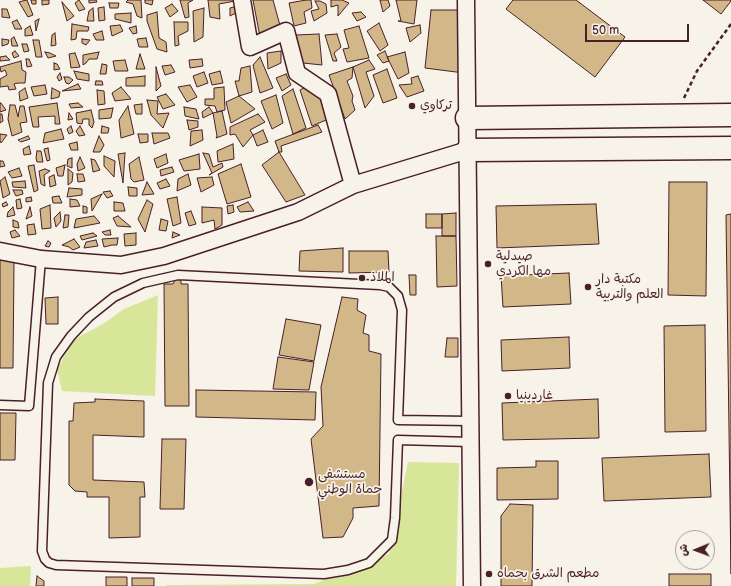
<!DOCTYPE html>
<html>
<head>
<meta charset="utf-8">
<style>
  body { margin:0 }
  #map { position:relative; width:731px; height:586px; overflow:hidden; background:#f7f3e8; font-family:"Balsamiq Sans","Playpen Sans Arabic",sans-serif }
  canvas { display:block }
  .north { position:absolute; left:675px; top:530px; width:40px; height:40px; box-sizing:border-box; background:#f7f3e8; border:1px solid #b29e9c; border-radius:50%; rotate:269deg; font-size:11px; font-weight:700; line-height:16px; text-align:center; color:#4a1f2b }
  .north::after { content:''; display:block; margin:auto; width:14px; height:18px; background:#4a1f2b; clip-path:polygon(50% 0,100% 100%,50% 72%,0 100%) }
  .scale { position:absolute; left:585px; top:24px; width:104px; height:18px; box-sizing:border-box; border:2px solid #4a1f2b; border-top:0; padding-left:5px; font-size:12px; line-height:14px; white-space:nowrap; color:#4a1f2b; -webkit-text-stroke:3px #f7f3e8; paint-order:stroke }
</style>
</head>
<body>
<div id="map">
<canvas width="731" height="586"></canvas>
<div class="north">ش</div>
<div class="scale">50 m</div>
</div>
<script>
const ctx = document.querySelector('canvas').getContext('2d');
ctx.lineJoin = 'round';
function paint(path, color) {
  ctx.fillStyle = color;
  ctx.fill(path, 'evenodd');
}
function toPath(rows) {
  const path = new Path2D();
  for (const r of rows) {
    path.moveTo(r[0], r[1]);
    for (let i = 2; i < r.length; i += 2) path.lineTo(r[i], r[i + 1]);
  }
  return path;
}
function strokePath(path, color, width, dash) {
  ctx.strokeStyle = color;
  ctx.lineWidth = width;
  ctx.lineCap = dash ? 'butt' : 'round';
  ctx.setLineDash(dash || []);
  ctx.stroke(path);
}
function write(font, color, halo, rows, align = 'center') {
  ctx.font = font + ' "Balsamiq Sans","Playpen Sans Arabic",sans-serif';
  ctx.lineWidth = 3.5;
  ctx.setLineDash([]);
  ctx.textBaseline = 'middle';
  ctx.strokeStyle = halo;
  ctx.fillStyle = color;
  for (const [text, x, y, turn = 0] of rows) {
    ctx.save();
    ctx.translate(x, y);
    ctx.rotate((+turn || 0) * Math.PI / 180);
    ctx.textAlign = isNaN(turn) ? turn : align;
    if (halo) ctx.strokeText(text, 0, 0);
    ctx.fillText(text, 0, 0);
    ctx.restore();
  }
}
paint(toPath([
  [158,295,155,396,62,391,57,370,73,340,103,324,124,309],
  [408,462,459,463,456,586,166,586,167,585,314,584,389,554],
  [31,566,30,586,0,586,0,568]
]), '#d8e699');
const building = toPath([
  [26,0,27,0,33,15,28,17,19,2,26,0],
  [31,0,36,0,36,4,32,4,31,0],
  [42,0,49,0,49,4,42,5,42,0],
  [79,0,85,9,79,11,75,3,79,0],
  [89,0,96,0,97,2,89,3,89,0],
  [128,0,141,0,142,18,137,16,133,4,126,2,128,0],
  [145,0,153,0,152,5,145,3,145,0],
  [180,0,193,0,188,3,189,17,185,18,180,0],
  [208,0,235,0,235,1,219,4,220,19,210,17,208,0],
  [253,0,273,0,281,29,260,37,253,0],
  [306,0,311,0,312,8,304,12,306,23,294,26,289,3,306,0],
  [331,0,342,0,349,3,338,16,338,5,331,7,331,0],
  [380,0,388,0,390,6,383,12,380,0],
  [396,0,417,0,414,24,398,21,401,21,396,0],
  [513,0,576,0,625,37,595,77,506,9,513,0],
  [703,0,731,0,731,1,721,14,703,0],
  [315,1,320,1,326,4,327,13,314,21,311,11,319,9,315,1],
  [62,2,74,16,67,21,62,2],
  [109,3,119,3,118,8,110,8,109,3],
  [172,4,178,11,170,17,165,8,172,4],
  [237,6,240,11,230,16,230,8,237,6],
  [104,7,105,20,99,21,98,8,104,7],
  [93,8,94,21,87,21,89,11,93,8],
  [204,8,203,37,194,42,193,11,204,8],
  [2,9,7,9,10,18,2,17,2,9],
  [431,10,464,10,464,73,425,68,431,10],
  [157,12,159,38,166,42,167,52,157,49,147,21,147,15,157,12],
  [361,12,366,17,357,21,352,13,361,12],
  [131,13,131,23,115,19,115,14,131,13],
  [39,19,36,31,35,21,39,19],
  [17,20,22,29,15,29,12,22,17,20],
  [174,22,188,22,188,31,178,36,179,45,175,46,174,22],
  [379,23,388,45,380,51,367,31,379,23],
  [72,24,89,27,88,31,77,31,76,39,71,40,72,24],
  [120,25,123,31,112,36,110,26,120,25],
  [420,25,421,33,410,42,406,28,420,25],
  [30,26,33,35,25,36,25,29,30,26],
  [136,26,137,33,133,34,129,28,136,26],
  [359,26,369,58,347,62,343,49,349,48,344,30,359,26],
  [102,31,104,40,96,40,93,34,102,31],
  [55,33,56,45,51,46,52,35,55,33],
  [319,34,322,65,303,63,296,35,319,34],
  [337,34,341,47,334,53,337,61,333,61,325,35,337,34],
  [14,37,18,46,12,46,11,39,14,37],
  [146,38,148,47,139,47,137,39,146,38],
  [2,39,9,40,8,44,2,46,2,39],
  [82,39,90,40,86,45,82,43,82,39],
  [33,40,39,40,42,57,36,57,33,40],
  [22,44,27,44,29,51,24,52,22,44],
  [15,51,19,56,14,58,12,53,15,51],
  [281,51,281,63,268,69,267,53,281,51],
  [385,51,389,61,383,63,377,55,385,51],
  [45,52,50,53,56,56,48,58,45,52],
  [99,52,97,59,89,59,86,63,83,65,83,55,99,52],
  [405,52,409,73,398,79,387,57,405,52],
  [75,53,80,67,71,68,69,54,75,53],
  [140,54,145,69,136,69,140,54],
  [6,56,10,60,0,61,0,57,6,56],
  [260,57,273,88,260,93,253,65,260,57],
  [26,59,29,59,32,66,27,67,26,59],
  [202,59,203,66,190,68,189,60,202,59],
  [125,60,128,71,115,71,113,61,125,60],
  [369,60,375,69,366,72,374,96,365,108,353,67,369,60],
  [21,61,22,70,26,72,25,83,18,83,14,84,16,89,9,90,8,86,0,87,0,79,7,75,5,70,1,72,0,67,21,61],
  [54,63,57,64,60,69,54,70,54,63],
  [102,64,107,65,106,74,100,74,102,64],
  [171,65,175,72,165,75,162,66,171,65],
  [250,66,252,92,239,96,235,81,239,81,241,68,250,66],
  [156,67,161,86,156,91,156,67],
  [353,67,352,78,347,81,353,96,352,101,355,110,345,119,329,75,353,67],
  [387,69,397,98,383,103,373,75,387,69],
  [74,71,89,74,89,81,77,79,74,71],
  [220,71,223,83,212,85,209,74,220,71],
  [204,72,208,83,197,87,193,76,204,72],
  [60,73,62,79,59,81,57,77,60,73],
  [286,74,291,85,282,91,276,78,286,74],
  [145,76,145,86,126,86,126,78,145,76],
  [418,76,424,91,407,97,399,85,412,84,411,78,418,76],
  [64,77,69,77,73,80,69,84,66,83,64,77],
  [96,81,102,81,103,85,95,85,96,81],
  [78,84,81,89,62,91,78,84],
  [45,85,47,94,34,96,31,87,45,85],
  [190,85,197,97,187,102,178,87,190,85],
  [309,85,321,100,328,101,333,117,312,126,300,90,309,85],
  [121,87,131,99,115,101,112,93,121,87],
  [224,87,225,110,217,112,215,106,205,105,205,99,214,99,214,88,224,87],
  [25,88,28,98,20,101,19,92,25,88],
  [52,88,60,92,59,97,51,99,52,88],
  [293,89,306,128,293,134,282,96,293,89],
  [97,90,104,91,105,104,98,105,97,90],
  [166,94,175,105,163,109,157,97,166,94],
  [276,95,283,123,272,129,261,101,276,95],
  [239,96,255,109,231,123,226,102,239,96],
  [147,100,158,101,157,114,169,113,163,128,151,115,147,100],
  [0,103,1,103,6,110,0,112,0,103],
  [57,103,60,124,55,124,55,116,38,117,39,127,33,127,29,107,57,103],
  [78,103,83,107,71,108,69,104,78,103],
  [142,104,142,114,136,114,134,105,142,104],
  [10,105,15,105,18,117,20,106,24,106,27,122,20,123,22,132,12,136,8,119,10,105],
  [128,106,134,134,121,138,119,120,128,106],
  [184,107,196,109,199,119,185,116,184,107],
  [209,107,213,113,203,118,202,112,209,107],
  [113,108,111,118,99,119,99,110,113,108],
  [91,110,94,122,92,128,89,125,89,119,83,119,82,124,77,123,76,113,91,110],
  [222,111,227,134,216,138,217,136,213,113,222,111],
  [69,113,73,119,68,120,69,113],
  [0,114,2,114,3,121,0,123,0,114],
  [258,114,265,122,250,130,253,135,243,147,235,134,230,135,230,127,258,114],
  [187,120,198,121,198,127,189,130,187,120],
  [318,125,322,132,281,146,282,152,279,152,275,141,318,125],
  [71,126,73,132,69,134,67,129,71,126],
  [80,126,85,135,79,136,76,131,80,126],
  [102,126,109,128,108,133,101,133,102,126],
  [61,129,64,139,43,143,45,133,61,129],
  [202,130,203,140,190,146,191,131,202,130],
  [263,130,268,142,257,146,253,135,263,130],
  [152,133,168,133,170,138,154,144,152,133],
  [0,134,7,135,1,143,0,141,0,134],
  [138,134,148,134,148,142,140,143,138,134],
  [28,136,30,139,21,142,18,140,28,136],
  [99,136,104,145,100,152,93,152,99,136],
  [77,142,78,150,71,150,69,144,77,142],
  [233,144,234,159,218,162,217,151,233,144],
  [29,146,31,154,24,155,23,149,29,146],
  [48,148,50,160,47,161,44,149,48,148],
  [37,151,41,151,43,162,37,162,36,158,37,151],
  [279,152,305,195,286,202,262,165,279,152],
  [125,153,123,183,118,154,125,153],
  [203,153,209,154,213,167,222,163,223,167,209,175,212,173,203,153],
  [166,154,168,163,157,168,154,159,166,154],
  [199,154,200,169,184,171,179,160,199,154],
  [104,156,115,161,114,177,104,166,104,156],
  [80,157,85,168,78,171,77,164,80,157],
  [139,157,144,180,134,182,131,179,129,164,139,157],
  [72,158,72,168,67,166,68,159,72,158],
  [91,159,95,160,100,170,93,172,91,159],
  [0,161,3,161,5,166,0,167,0,161],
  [241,164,251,197,227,204,218,174,241,164],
  [34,165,38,190,34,192,28,166,34,165],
  [65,165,63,176,58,176,56,168,65,165],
  [172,167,174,172,161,176,160,170,172,167],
  [19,168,22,176,12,178,8,172,19,168],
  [45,169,50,171,44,175,45,186,41,184,39,171,45,169],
  [68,169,73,173,72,182,68,185,68,169],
  [77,174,83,174,85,181,78,182,77,174],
  [188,174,191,185,177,191,178,179,188,174],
  [54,175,56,185,50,187,49,177,54,175],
  [5,177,10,194,3,198,0,181,5,177],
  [212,177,214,185,201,192,197,178,212,177],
  [166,179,170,186,160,189,157,183,166,179],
  [25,181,26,188,13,187,12,182,25,181],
  [147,182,154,194,142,195,147,182],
  [669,182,707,182,706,296,668,295,669,182],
  [128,187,137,188,137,196,129,196,128,187],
  [69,188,82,189,82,195,67,197,69,188],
  [13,190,22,190,23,194,16,196,13,190],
  [110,191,113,196,107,198,103,192,110,191],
  [102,194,92,211,91,199,102,194],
  [59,196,62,203,53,203,52,197,59,196],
  [31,197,32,201,26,202,26,198,31,197],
  [177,197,181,223,173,226,167,199,177,197],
  [20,199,22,208,17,209,16,200,20,199],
  [70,199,77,200,80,206,70,207,70,199],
  [147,200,153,204,145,232,138,219,147,200],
  [6,202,8,205,3,207,2,204,6,202],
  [114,202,123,203,125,211,114,211,114,202],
  [248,202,254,211,240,212,237,207,248,202],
  [596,204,599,244,497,248,496,206,596,204],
  [50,205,51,228,42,229,40,209,50,205],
  [233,205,234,212,228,214,227,206,233,205],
  [83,206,87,207,87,213,83,213,83,206],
  [13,207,15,215,7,217,8,212,13,207],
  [30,207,32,216,26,219,30,207],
  [202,207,222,208,222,225,215,229,214,220,202,223,202,207],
  [191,211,196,224,189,226,185,213,191,211],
  [60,212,61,221,56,227,54,218,60,212],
  [456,213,456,236,442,236,442,214,456,213],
  [426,214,442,214,442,228,426,228,426,214],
  [731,214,731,574,726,215,731,214],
  [65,215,69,215,68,227,63,228,65,215],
  [94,216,100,223,74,228,76,219,94,216],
  [118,216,131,227,117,226,113,218,118,216],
  [161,219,168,221,166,231,159,230,161,219],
  [13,220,18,222,19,228,13,227,13,220],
  [34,224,36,234,28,235,27,225,34,224],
  [15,230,20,236,12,238,10,232,15,230],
  [110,230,111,235,105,235,102,232,110,230],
  [173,232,180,235,172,238,173,232],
  [93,233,97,236,82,240,80,236,93,233],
  [136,233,136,245,125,246,124,234,136,233],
  [436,236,456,236,457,286,437,287,436,236],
  [118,238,117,245,112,245,104,247,102,239,118,238],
  [74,239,80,247,73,250,69,247,62,245,74,239],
  [96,240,98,246,84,248,86,242,96,240],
  [48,241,51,243,49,247,45,246,48,241],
  [343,248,343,272,299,271,300,251,343,248],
  [349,251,388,251,389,272,349,273,349,251],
  [0,260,14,261,13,368,0,368,0,260],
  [569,273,571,304,503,307,501,276,569,273],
  [409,275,416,275,416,295,410,295,409,275],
  [176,278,181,278,181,284,188,284,189,406,165,406,164,284,173,284,176,278],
  [58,297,58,324,46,324,45,298,58,297],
  [342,297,358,299,357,310,366,315,363,333,369,335,369,351,381,354,379,506,353,508,353,518,343,537,323,538,311,439,323,426,321,387,342,297],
  [286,319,321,325,314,361,279,355,286,319],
  [705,325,706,431,665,432,664,326,705,325],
  [569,337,570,368,502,371,501,340,569,337],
  [447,338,458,338,458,357,445,357,447,338],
  [278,357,314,362,309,390,273,389,278,357],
  [196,390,316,392,315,420,196,417,196,390],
  [95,399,144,401,144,437,93,435,93,480,144,482,145,497,140,497,140,537,109,538,109,497,87,497,87,492,75,491,69,485,69,421,73,421,74,403,95,402,95,399],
  [598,399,599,438,503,440,502,403,598,399],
  [0,413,16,413,15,460,0,460,0,413],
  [162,439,186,439,184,509,160,509,162,439],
  [709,454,711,497,604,501,602,458,709,454],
  [536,461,558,461,558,499,497,500,497,468,536,467,536,461],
  [510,504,533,505,532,586,501,586,501,516,510,504],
  [669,574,711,574,711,586,669,586,669,574],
  [37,576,44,581,44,586,36,586,37,576],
  [106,577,127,577,127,586,106,586,106,577],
  [132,578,154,578,154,586,132,586,132,578]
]);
paint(building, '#d2b888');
strokePath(building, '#4a1f2b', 1);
const service = toPath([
  [0,405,29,406,41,259],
  [470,421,398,420,402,310,398,296,389,287,380,285,178,275,143,283,114,297,89,317,71,336,56,357,48,383,42,551,45,559,49,563,56,565,324,574,348,570,369,563,392,540,395,518,398,440,471,442]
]);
const minor = toPath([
  [242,0,250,47,286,31,297,73,328,94,353,185],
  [466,0,472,586],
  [0,251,41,259,121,265,164,256,298,212,353,185,468,150]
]);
const secondary = toPath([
  [467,118,731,115],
  [468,150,731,148]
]);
strokePath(service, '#4a1f2b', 11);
strokePath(minor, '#4a1f2b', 19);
strokePath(secondary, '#4a1f2b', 25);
strokePath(toPath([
  [684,98,697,71,731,24]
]), '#4a1f2b', 2.5, [4, 3]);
strokePath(service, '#f7f3e8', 8);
strokePath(minor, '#f7f3e8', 16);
strokePath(secondary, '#f7f3e8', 22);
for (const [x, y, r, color] of [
  [412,106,4,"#4a1f2b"],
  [488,264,4,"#4a1f2b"],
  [362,278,4,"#4a1f2b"],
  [588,287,4,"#4a1f2b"],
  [508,396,4,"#4a1f2b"],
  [309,482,5,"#4a1f2b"],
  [489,574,4,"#4a1f2b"]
]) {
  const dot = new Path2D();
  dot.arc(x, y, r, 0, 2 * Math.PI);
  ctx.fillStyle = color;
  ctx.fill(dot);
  strokePath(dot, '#f7f3e8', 1.5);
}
write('13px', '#4a1f2b', '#f7f3e8', [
  ["تركاوي",420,106],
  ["صيدلية",496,257],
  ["مها الكردي",496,272],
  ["الملاذ",370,278],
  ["مكتبة دار",596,280],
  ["العلم والتربية",596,295],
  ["غاردينيا",516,396],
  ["مستشفى",318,475],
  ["حماة الوطني",318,490],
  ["مطعم الشرق بحماه",497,574]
], 'left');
</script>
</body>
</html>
